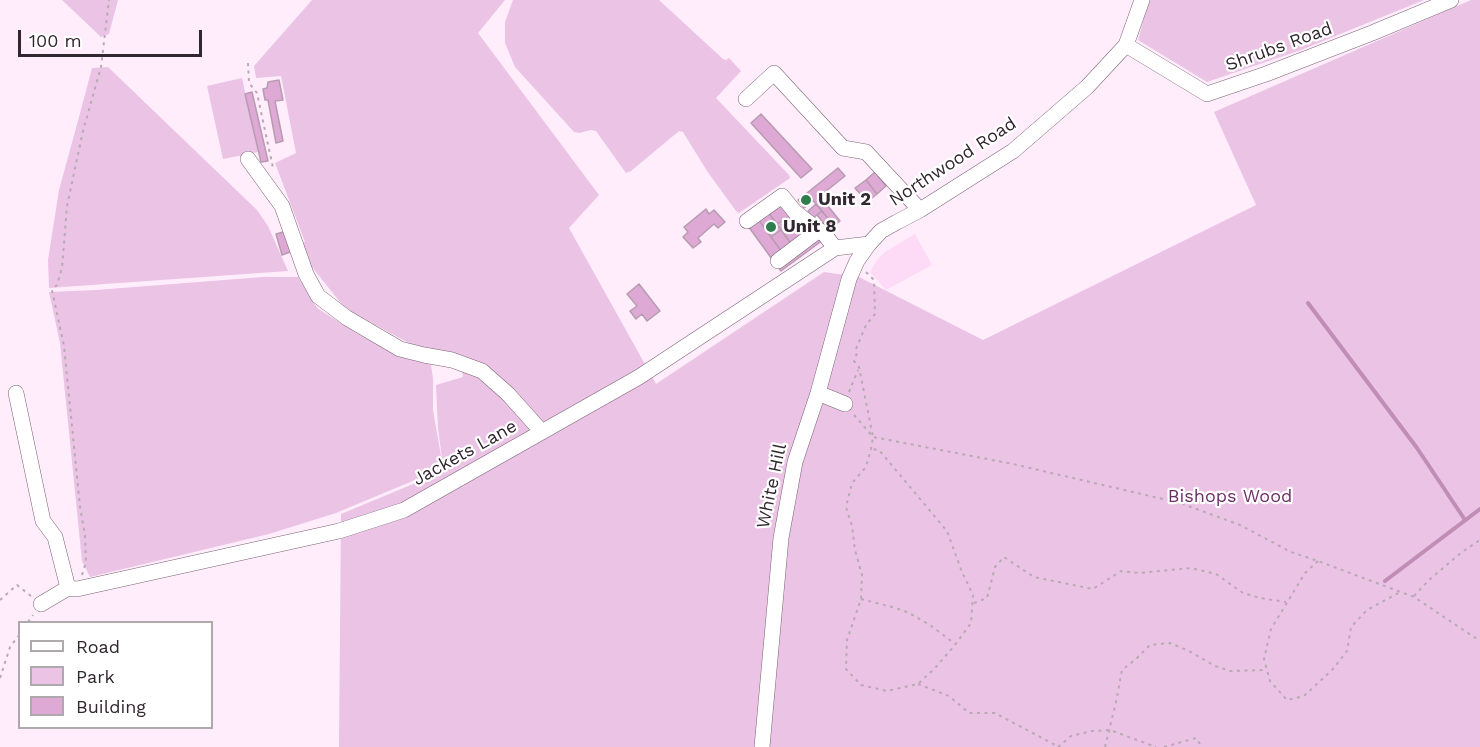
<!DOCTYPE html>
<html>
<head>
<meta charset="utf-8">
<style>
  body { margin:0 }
  #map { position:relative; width:1480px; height:747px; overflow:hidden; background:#ffedfb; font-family:"Work Sans",sans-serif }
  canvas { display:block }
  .legend { position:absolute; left:18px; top:621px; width:195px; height:108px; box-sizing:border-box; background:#fff; border:2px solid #ada9ac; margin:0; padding:8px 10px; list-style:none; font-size:18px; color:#31272f }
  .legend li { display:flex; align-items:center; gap:12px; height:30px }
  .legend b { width:30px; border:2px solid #ada9ac }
  .scale { position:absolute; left:18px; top:30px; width:184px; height:27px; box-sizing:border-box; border:3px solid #31272f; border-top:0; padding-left:8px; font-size:18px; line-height:21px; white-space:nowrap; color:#31272f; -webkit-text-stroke:4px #fff; paint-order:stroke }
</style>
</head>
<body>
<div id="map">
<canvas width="1480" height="747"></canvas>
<ul class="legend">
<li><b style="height:8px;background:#fff"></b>Road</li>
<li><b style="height:16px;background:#ebc3e4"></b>Park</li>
<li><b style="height:16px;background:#dea9d4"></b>Building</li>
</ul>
<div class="scale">100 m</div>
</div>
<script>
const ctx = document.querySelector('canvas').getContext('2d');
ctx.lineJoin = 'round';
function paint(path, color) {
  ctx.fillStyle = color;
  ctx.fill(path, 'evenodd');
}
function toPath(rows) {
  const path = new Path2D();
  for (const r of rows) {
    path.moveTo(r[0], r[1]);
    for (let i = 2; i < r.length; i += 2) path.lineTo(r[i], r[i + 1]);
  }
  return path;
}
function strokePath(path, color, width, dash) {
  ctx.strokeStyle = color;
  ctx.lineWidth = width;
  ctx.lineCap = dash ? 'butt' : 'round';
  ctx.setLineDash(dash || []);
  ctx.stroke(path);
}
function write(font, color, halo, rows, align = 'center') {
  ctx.font = font + ' "Work Sans",sans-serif';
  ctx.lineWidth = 4.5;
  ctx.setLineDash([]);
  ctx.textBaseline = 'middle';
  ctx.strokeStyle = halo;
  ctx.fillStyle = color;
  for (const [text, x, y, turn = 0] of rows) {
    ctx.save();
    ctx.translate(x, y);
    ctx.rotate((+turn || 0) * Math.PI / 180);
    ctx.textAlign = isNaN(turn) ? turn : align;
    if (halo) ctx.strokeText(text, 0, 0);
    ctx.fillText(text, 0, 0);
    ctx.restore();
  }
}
paint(toPath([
  [915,234,932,265,886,290,870,272,877,260,885,252]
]), '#fddaf6');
paint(toPath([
  [62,0,118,0,109,34,101,37],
  [312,0,505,0,478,33,599,195,569,228,656,384,824,272,859,277,983,340,1256,205,1214,112,1471,0,1480,0,1480,747,339,747,341,514,430,477,439,470,442,459,438,428,436,385,463,377,460,357,423,351,345,308,294,245,305,242,275,163,296,153,281,76,256,78,254,66],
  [513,0,659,0,723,59,726,60,729,58,741,71,716,98,789,175,790,178,739,213,736,211,707,171,683,132,679,131,631,171,626,173,596,131,591,130,579,133,574,132,515,67,505,43,505,22],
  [1149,0,1424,0,1301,50,1207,82,1138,40],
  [108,67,257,210,268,226,288,271,49,288,48,260,59,190,79,117,92,68],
  [242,78,258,152,223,159,207,86],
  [263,277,298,277,317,308,356,333,381,346,431,365,433,379,433,410,441,456,436,468,427,475,336,513,269,534,90,577,82,561,60,343,49,292,96,290]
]), '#ebc3e4');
strokePath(toPath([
  [1308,303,1417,448,1465,520],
  [1385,581,1480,509]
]), '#c08db6', 4);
const building = toPath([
  [279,80,283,100,275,101,283,141,276,143,268,100,265,100,263,89,267,88,268,82,279,80],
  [252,92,268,161,261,162,245,94,252,92],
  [761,114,812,169,801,178,751,123,761,114],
  [838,168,845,176,820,196,840,221,834,226,807,193,838,168],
  [875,172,886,186,877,194,866,180,875,172],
  [866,180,877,194,867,202,855,188,866,180],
  [807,193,813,201,804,208,798,200,807,193],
  [780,203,789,216,777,224,768,212,780,203],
  [816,204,822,211,813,218,808,211,816,204],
  [706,209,709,214,714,210,725,222,718,228,714,224,698,238,701,242,693,248,683,237,688,232,684,227,706,209],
  [822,211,834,226,829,230,817,215,822,211],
  [768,212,781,230,771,237,758,219,768,212],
  [789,216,804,237,792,245,777,224,789,216],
  [758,219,782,252,772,259,748,226,758,219],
  [781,230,792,245,782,252,771,237,781,230],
  [287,231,293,251,282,255,276,234,287,231],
  [819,235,823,240,781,271,777,266,819,235],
  [639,284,660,311,647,321,642,314,636,319,630,311,637,306,627,294,639,284]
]);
paint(building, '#dea9d4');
strokePath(building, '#b79cb1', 1.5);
const minor = toPath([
  [1126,45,1207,94,1266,74,1372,33,1451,0],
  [746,99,774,73,843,148,866,152,920,210],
  [248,159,282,206,306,274,318,296,347,318,400,349,424,355,452,360,482,371,508,394,542,432],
  [747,221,782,196,795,212,825,235,835,248],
  [778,261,819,230],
  [16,393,43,521,55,537,68,588],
  [818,393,845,404],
  [41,604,68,588,77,589,339,531,404,510,639,377,835,248,869,244],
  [762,747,781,538,795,462,818,393,849,279,857,261,869,244,881,231,897,222,920,210,1013,151,1087,87,1126,45,1142,0]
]);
strokePath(minor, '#7c6377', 16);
strokePath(toPath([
  [248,63,249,83,257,93,273,168,272,170],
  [866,272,874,280,875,314,866,325,856,349,857,353,854,361,859,367,873,437,871,449,866,467,852,483,846,507,852,526,855,550,862,575,861,599,847,640,846,669,861,685,887,691,918,684,935,668,955,645,971,623,973,595,962,572,947,531,879,450,871,449],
  [849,392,858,370],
  [854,415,873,437,1013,464,1180,503,1240,525,1291,552,1318,561,1414,597,1480,641],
  [1318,561,1305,573,1271,629,1264,659,1270,681,1287,700,1304,696,1333,669,1347,651,1351,627,1367,610,1402,591],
  [82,575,86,562,85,535,80,507,64,346,52,290,57,285,62,268,67,206,83,131,101,67,109,0],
  [1414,596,1429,580,1462,552,1480,540],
  [861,599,896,608,909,613,930,625,955,644],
  [0,600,17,585,31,596],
  [974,603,987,598,995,567,1004,557,1034,577,1093,589,1121,571,1139,573,1191,568,1216,574,1243,593,1260,598,1286,602],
  [28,622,33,615],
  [0,678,10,647,20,634],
  [918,684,949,696,969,713,995,713,1059,747],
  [1058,747,1071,736,1092,731,1110,730,1156,747],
  [1105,747,1116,702,1122,670,1136,659,1150,645,1170,643,1189,651,1215,666,1230,671,1267,670],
  [1164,747,1196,738,1202,747]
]), '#b8a9b5', 2, [3, 4.5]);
strokePath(minor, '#fff', 15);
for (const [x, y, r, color] of [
  [806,200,6,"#2f7c4c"],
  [771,227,6,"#2f7c4c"]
]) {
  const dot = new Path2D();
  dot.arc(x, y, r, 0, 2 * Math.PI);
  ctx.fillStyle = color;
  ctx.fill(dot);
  strokePath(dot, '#fff', 2);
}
write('18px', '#31272f', '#fff', [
  ["Shrubs Road",1279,47,-20],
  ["Northwood Road",953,162,-33],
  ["Jackets Lane",465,453,-29],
  ["White Hill",772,486,-78]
]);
write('bold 18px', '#31272f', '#fff', [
  ["Unit 2",818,200],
  ["Unit 8",783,227]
], 'left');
write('18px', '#6c2e64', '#fff', [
  ["Bishops Wood",1230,497]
]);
</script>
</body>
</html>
